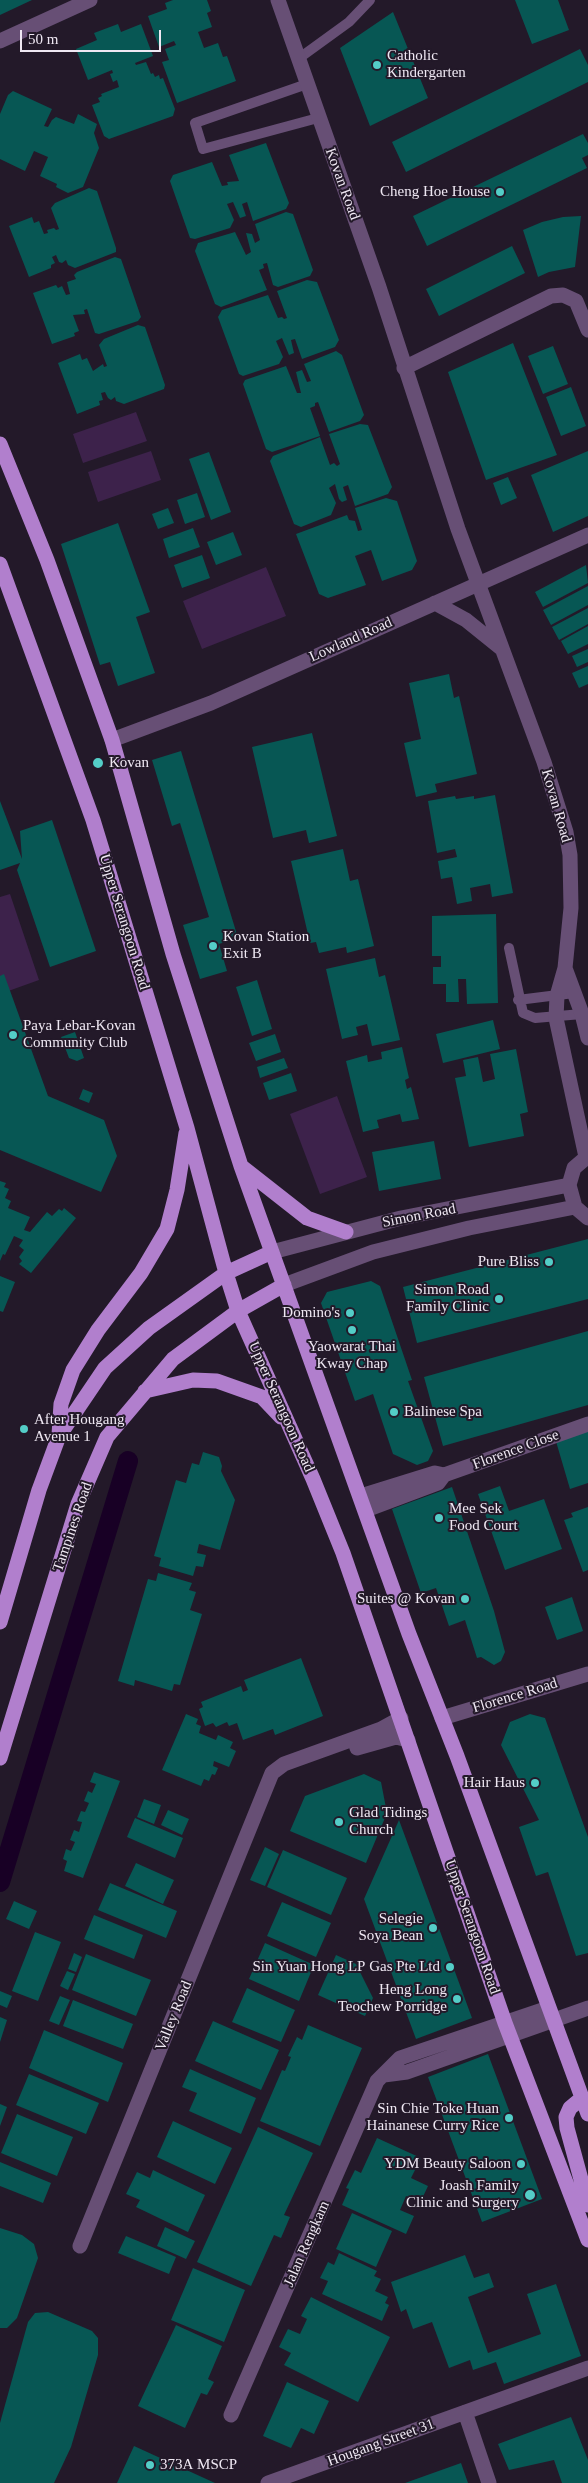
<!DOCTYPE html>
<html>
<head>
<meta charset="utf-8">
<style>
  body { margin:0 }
  #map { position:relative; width:588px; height:2483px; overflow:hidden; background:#231929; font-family:Georgia,serif }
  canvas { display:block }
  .scale { position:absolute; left:20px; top:30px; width:141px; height:22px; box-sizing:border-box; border:2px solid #efe8f3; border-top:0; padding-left:6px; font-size:15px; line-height:18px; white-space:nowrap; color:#efe8f3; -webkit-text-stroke:4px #231929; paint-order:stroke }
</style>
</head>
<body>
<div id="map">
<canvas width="588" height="2483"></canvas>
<div class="scale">50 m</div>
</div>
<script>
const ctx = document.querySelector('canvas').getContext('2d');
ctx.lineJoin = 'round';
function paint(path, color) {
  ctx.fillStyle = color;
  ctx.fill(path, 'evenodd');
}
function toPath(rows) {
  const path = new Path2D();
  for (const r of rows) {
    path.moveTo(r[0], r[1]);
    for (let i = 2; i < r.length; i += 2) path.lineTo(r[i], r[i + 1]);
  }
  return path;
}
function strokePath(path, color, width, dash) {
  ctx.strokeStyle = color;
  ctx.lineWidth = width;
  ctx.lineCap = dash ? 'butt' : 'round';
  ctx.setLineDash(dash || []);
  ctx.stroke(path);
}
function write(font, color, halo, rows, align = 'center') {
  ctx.font = font + ' Georgia,serif';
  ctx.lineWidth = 4;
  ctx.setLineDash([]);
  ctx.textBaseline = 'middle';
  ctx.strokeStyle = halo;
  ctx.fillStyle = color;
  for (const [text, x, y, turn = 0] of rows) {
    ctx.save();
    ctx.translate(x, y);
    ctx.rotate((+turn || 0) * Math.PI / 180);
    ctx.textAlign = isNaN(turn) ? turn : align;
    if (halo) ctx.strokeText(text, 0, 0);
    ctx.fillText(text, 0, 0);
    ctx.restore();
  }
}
paint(toPath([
  [136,412,147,441,83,463,73,434],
  [151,451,161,480,98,502,88,472],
  [266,567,286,616,202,649,183,601],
  [10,894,39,980,0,994,0,897],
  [337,1096,367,1177,320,1194,290,1114]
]), '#3d224b');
strokePath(toPath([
  [0,1882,128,1461]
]), '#180025', 20);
paint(toPath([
  [0,0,32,0,0,15],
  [173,0,207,0,211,11,207,13,212,27,198,32,204,48,218,43,223,57,227,56,236,81,177,103,162,62,169,60,165,49,176,45,174,41,159,47,148,16,167,9,165,3],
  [515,0,558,0,569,30,532,44],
  [393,12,428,98,370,126,340,48],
  [118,24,121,32,141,24,153,56,135,63,136,65,146,62,151,74,153,73,155,77,159,75,160,79,163,78,175,109,173,116,109,139,104,136,92,105,100,102,98,98,102,96,101,94,119,87,117,80,113,82,110,74,113,73,112,70,88,80,76,49,97,40,94,33],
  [580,49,588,65,588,82,406,172,392,142],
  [13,91,52,109,44,126,48,127,52,120,56,117,74,124,78,114,97,124,94,133,99,148,83,187,68,193,56,187,57,184,40,176,48,157,34,151,25,171,0,159,0,114,8,95],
  [583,134,588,143,588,155,582,158,587,168,427,246,413,216],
  [266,143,289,203,286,209,253,221,247,202,242,204,246,216,240,218,233,202,227,204,234,220,230,228,195,239,190,238,170,181,173,175,212,162,222,186,228,185,227,182,239,181,229,155],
  [89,188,97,191,116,248,116,252,75,268,68,265,66,260,62,263,59,262,56,255,52,257,55,263,51,265,51,268,29,277,9,226,32,217,34,223,39,221,44,234,48,233,47,230,54,228,56,230,59,229,51,208,55,203],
  [286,212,293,214,313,270,310,276,278,287,273,285,267,263,263,264,264,268,259,270,267,290,221,307,215,304,195,251,198,243,235,232,246,255,251,252,246,233,252,234,255,243,260,240,255,224],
  [581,216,575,267,549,272,538,277,523,230,542,222,563,217],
  [512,246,525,273,439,316,426,289],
  [115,257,121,259,141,317,138,321,99,334,95,333,87,309,84,310,85,314,73,315,79,331,74,333,75,336,52,344,33,293,56,285,58,288,62,286,66,295,70,294,67,282,76,279,74,275,77,272],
  [307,280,317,282,339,340,335,347,302,359,295,339,291,340,294,353,289,355,282,338,276,341,283,357,279,364,243,376,239,374,218,317,222,310,268,295,278,318,282,317,284,319,287,318,277,291],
  [138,325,145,327,165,385,164,389,124,404,116,401,115,397,111,400,108,398,105,392,101,393,103,400,99,401,100,405,77,414,58,363,80,354,82,360,87,358,93,371,103,364,104,367,107,366,99,345,104,339],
  [513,343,557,455,486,480,448,372],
  [553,346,568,384,543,394,528,356],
  [336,351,342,355,364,415,360,421,329,432,318,402,315,403,315,406,310,408,320,436,272,452,266,449,243,384,245,380,286,366,297,393,301,393,296,372,302,370,307,382,311,381,304,364],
  [571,387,586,426,561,436,546,397],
  [360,424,368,425,392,487,388,494,355,506,348,485,343,487,347,500,342,502,339,499,335,484,329,488,336,503,331,515,301,527,294,524,270,461,273,456,320,437,330,465,334,463,337,466,340,464,329,434],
  [588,451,588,516,553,532,531,475],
  [209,452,231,512,211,520,189,459],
  [508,477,517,498,501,505,493,483],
  [197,493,205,517,185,524,177,500],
  [386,498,397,501,417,561,412,570,382,581,371,550,355,556,366,585,328,598,319,594,296,534,347,515,349,520,355,521,358,531,362,530,355,508],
  [168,508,174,523,158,529,152,514],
  [118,523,150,612,136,617,155,673,118,686,110,662,100,665,61,544],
  [193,528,200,547,169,558,163,539],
  [233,532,242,555,216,565,207,542],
  [202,555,210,578,182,588,174,565],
  [586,565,588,583,543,607,535,592],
  [588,586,588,605,551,625,543,610],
  [588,608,588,624,559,640,552,627],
  [588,626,588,644,568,654,561,641],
  [588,649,588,662,577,667,572,656],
  [588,666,588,684,579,688,572,673],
  [449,674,454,698,459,696,477,774,435,784,437,792,416,797,404,743,421,739,409,683],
  [312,733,337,836,309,843,306,830,273,838,252,747],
  [181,751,238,938,219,944,227,971,200,979,183,925,209,917,180,823,172,826,152,760],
  [495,795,513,893,492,897,490,884,470,888,472,901,457,904,452,877,441,879,438,861,457,857,455,849,437,853,428,801,455,796,456,799,474,796,474,799],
  [0,801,22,859,20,831,52,820,96,951,50,967,17,870,20,863,0,870],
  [343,849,350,881,358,879,374,946,347,953,346,947,319,953,316,942,310,943,291,861],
  [496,914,498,1003,467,1004,466,979,458,979,459,1002,446,1002,446,984,433,984,433,967,441,967,441,956,432,956,432,916],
  [375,958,379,977,385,975,400,1040,372,1046,367,1024,356,1027,358,1035,342,1039,326,969],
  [4,974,48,1096,104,1120,117,1156,101,1192,0,1150,0,976],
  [257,980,272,1029,252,1036,236,987],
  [493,1020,500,1049,443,1063,436,1034],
  [75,1032,84,1058,77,1061,69,1058,61,1037],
  [275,1034,281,1052,256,1061,249,1043],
  [402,1047,409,1078,405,1080,407,1089,411,1087,419,1119,402,1122,400,1114,377,1120,379,1128,363,1132,346,1061,367,1055,368,1062,382,1059,381,1052],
  [516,1049,528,1112,520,1114,524,1136,469,1147,455,1078,466,1076,463,1060,478,1057,483,1082,495,1079,490,1054],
  [284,1058,288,1068,260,1078,257,1067],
  [291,1073,297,1091,269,1100,263,1083],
  [83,1089,93,1093,89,1103,79,1099],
  [434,1141,441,1179,379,1191,372,1152],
  [0,1181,6,1183,4,1187,9,1189,5,1198,11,1201,8,1208,30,1217,24,1230,30,1232,47,1212,52,1216,59,1209,62,1211,64,1208,76,1218,31,1273,19,1264,22,1261,19,1257,24,1250,19,1246,23,1240,14,1236,5,1255,3,1254,0,1261],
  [588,1239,588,1299,417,1343,403,1287],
  [0,1276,15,1282,3,1312,0,1311],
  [371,1281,380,1286,412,1380,408,1381,433,1451,428,1461,417,1465,393,1454,373,1394,355,1401,321,1303,327,1292],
  [588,1331,588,1405,443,1446,424,1377],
  [588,1428,588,1483,570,1489,555,1438],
  [203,1452,219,1457,222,1466,221,1471,235,1500,220,1550,199,1544,197,1553,206,1555,203,1567,196,1566,193,1576,159,1566,161,1558,154,1556,176,1480,186,1483,192,1463,199,1465],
  [500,1486,509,1511,544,1499,562,1549,505,1570,478,1494],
  [452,1487,494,1611,505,1652,501,1661,494,1665,481,1657,477,1658,465,1620,449,1626,436,1588,421,1593,392,1509],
  [588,1507,588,1570,583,1572,564,1520,573,1517,571,1513],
  [158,1573,192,1583,189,1590,196,1592,190,1610,202,1614,180,1685,174,1684,172,1691,135,1680,134,1686,118,1681,148,1579,156,1581],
  [572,1597,583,1631,557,1640,545,1607],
  [301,1658,323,1716,275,1735,273,1729,243,1740,237,1723,229,1726,227,1722,216,1727,213,1723,205,1726,199,1709,203,1707,201,1702,241,1686,243,1692,248,1690,244,1680],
  [186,1714,198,1719,196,1724,201,1726,199,1733,216,1740,218,1735,233,1742,230,1748,236,1751,229,1767,214,1761,213,1766,218,1768,215,1775,212,1774,209,1781,204,1779,201,1786,162,1770],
  [530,1714,545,1718,588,1837,588,1953,576,1956,548,1872,536,1876,519,1827,539,1820,501,1745,510,1722],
  [94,1772,120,1781,83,1878,64,1871,67,1861,63,1859,66,1849,71,1851,75,1842,70,1840,74,1830,79,1832,82,1822,77,1821,81,1811,85,1812,89,1803,84,1801,88,1791,92,1793,96,1784,90,1782],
  [364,1774,381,1782,387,1813,366,1863,290,1831,305,1796],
  [144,1799,161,1805,154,1824,137,1817],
  [168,1810,189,1819,182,1835,161,1825],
  [135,1818,183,1838,175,1858,127,1837],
  [399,1820,472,2018,416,2039,364,1899],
  [265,1847,279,1854,265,1886,250,1880],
  [283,1850,347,1878,331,1915,267,1887],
  [136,1863,174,1880,163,1904,125,1886],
  [110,1883,177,1911,166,1938,98,1910],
  [14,1901,37,1911,29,1929,6,1919],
  [282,1902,331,1923,316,1957,267,1936],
  [94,1915,143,1935,134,1959,84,1939],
  [35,1932,61,1942,38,2001,12,1991],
  [265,1943,314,1965,299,2001,249,1979],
  [74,1953,82,1957,76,1972,68,1969],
  [86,1954,151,1980,136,2016,72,1990],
  [336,1955,356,1964,373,1998,365,2016,318,1995],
  [67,1971,75,1974,68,1990,60,1986],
  [247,1988,295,2010,281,2042,232,2022],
  [0,1991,12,1996,7,2008,0,2005],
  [60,1996,70,2000,59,2025,49,2021],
  [73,2000,133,2024,123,2049,63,2026],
  [0,2017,7,2020,0,2042],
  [213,2021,279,2050,261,2090,195,2061],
  [308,2025,362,2048,320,2146,260,2121,282,2070,285,2071,291,2057,288,2056,297,2037,302,2040],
  [44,2030,123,2063,108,2102,29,2068],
  [488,2054,542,2199,482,2222,428,2077],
  [190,2069,256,2098,241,2134,189,2111,197,2093,182,2087],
  [29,2074,99,2103,86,2134,16,2105],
  [0,2104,7,2107,0,2126],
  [17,2114,73,2137,57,2176,1,2153],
  [173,2121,232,2148,215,2184,157,2157],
  [258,2127,313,2153,284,2215,290,2217,281,2238,274,2235,251,2286,197,2262],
  [377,2138,421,2158,411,2178,428,2186,420,2203,406,2196,400,2210,414,2216,406,2234,342,2205,349,2189,346,2188,355,2170,361,2173],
  [0,2162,51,2183,43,2203,0,2186],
  [153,2170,205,2195,188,2232,136,2207,140,2200,126,2194,137,2172,150,2178],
  [352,2213,392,2231,376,2267,336,2249],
  [165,2227,195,2241,186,2259,157,2246],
  [0,2228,22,2235,34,2244,38,2258,17,2318,7,2328,0,2328],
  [126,2236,176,2257,169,2274,118,2253],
  [339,2253,377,2271,374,2276,381,2279,375,2291,388,2297,385,2303,389,2305,382,2321,322,2294,328,2281,320,2278,328,2262,334,2265],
  [465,2255,474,2278,489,2273,494,2287,468,2297,488,2353,541,2334,527,2294,556,2284,581,2356,504,2384,496,2362,473,2370,470,2360,449,2368,432,2322,413,2329,406,2309,401,2312,391,2282],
  [193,2268,245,2290,224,2342,171,2320],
  [311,2297,390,2337,358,2402,284,2365,291,2353,279,2347,288,2329,300,2334,307,2319,301,2316],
  [48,2312,92,2331,98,2338,98,2355,71,2447,54,2483,0,2483,0,2423,28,2322,35,2313],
  [176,2325,222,2346,208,2379,214,2382,207,2395,201,2393,185,2428,138,2406],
  [287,2382,329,2401,314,2434,301,2428,291,2448,263,2436],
  [571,2417,588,2460,588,2483,562,2483,554,2460,509,2470,498,2444],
  [134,2446,215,2483,117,2483],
  [461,2463,468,2483,405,2483]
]), '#075754');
strokePath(toPath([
  [298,59,349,22,370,0],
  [307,84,195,123,203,149,318,118],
  [509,948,523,1013,535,1018,582,1014],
  [518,1000,574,993]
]), '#674f75', 10);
strokePath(toPath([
  [278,0,379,287,458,529,544,762,566,832,570,855,571,908,565,968,557,996,556,1018,586,1157],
  [0,41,90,0],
  [404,368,551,296,563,295,576,301,588,330],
  [435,603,466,620,502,649],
  [112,740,211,703,588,535],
  [565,968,582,1014,588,1038],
  [588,1156,574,1168,569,1185,575,1207,588,1218],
  [272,1252,401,1218,569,1185],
  [284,1285,373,1252,469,1228,575,1207],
  [361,1496,435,1473,444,1475],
  [366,1510,438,1483,444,1475,588,1424],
  [442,1718,588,1674],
  [357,1748,396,1737,408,1740],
  [384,2075,407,2072,588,2008],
  [80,2246,272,1773,284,1764,381,1729,401,1718],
  [465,2412,489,2483],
  [231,2415,377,2081,400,2058,548,2008],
  [268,2483,588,2368]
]), '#674f75', 15);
strokePath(toPath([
  [0,444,47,560,112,740,173,954,241,1166,409,1634,457,1756,588,2114],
  [0,564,93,820,187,1128,226,1273,238,1311,313,1479,343,1553,505,2023,588,2240],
  [242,1167,307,1218,346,1232],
  [145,1391,193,1380,217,1381,262,1397,281,1417],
  [59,1435,61,1404,73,1370,98,1330,141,1273,167,1229,177,1190,186,1133],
  [0,1622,39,1490,59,1436,105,1368,149,1328,226,1273,272,1252],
  [0,1758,78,1504,107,1437,173,1359,238,1311,284,1285],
  [582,2098,570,2108,566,2117,567,2128,588,2205]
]), '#b17fcd', 15);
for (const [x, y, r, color] of [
  [377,65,5,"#54cdc7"],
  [500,192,5,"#54cdc7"],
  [98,763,6,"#54cdc7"],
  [213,946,5,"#54cdc7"],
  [13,1035,5,"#54cdc7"],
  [549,1262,5,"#54cdc7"],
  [499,1299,5,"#54cdc7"],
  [350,1313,5,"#54cdc7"],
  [352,1330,5,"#54cdc7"],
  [394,1412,5,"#54cdc7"],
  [24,1429,5,"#54cdc7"],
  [439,1518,5,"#54cdc7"],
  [465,1599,5,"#54cdc7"],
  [535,1783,5,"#54cdc7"],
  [339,1822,5,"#54cdc7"],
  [433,1928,5,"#54cdc7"],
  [450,1967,5,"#54cdc7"],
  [457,1999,5,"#54cdc7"],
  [509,2118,5,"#54cdc7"],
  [521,2164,5,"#54cdc7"],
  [530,2195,6,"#54cdc7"],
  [150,2465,5,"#54cdc7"]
]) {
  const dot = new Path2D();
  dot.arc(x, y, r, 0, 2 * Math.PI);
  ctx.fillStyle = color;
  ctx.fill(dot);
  strokePath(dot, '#231929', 2);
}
write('15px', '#efe8f3', '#231929', [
  ["Catholic",387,56,"left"],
  ["Kindergarten",387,73,"left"],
  ["Cheng Hoe House",490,192],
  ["Kovan",109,763,"left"],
  ["Kovan Station",223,937,"left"],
  ["Exit B",223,954,"left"],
  ["Paya Lebar-Kovan",23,1026,"left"],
  ["Community Club",23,1043,"left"],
  ["Pure Bliss",539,1262],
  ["Simon Road",489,1290],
  ["Family Clinic",489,1307],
  ["Domino's",340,1313],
  ["Yaowarat Thai",352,1347,"center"],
  ["Kway Chap",352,1364,"center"],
  ["Balinese Spa",404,1412,"left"],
  ["After Hougang",34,1420,"left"],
  ["Avenue 1",34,1437,"left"],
  ["Mee Sek",449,1509,"left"],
  ["Food Court",449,1526,"left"],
  ["Suites @ Kovan",455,1599],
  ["Hair Haus",525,1783],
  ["Glad Tidings",349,1813,"left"],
  ["Church",349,1830,"left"],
  ["Selegie",423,1919],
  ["Soya Bean",423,1936],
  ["Sin Yuan Hong LP Gas Pte Ltd",440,1967],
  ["Heng Long",447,1990],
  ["Teochew Porridge",447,2007],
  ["Sin Chie Toke Huan",499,2109],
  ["Hainanese Curry Rice",499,2126],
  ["YDM Beauty Saloon",511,2164],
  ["Joash Family",519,2186],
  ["Clinic and Surgery",519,2203],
  ["373A MSCP",160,2465,"left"]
], 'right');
write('15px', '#efe8f3', '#231929', [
  ["Kovan Road",342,184,70],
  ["Lowland Road",351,640,-24],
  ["Kovan Road",556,806,74],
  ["Upper Serangoon Road",124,922,73],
  ["Simon Road",419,1216,-11],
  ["Upper Serangoon Road",281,1407,66],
  ["Florence Close",516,1450,-20],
  ["Tampines Road",73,1527,-71],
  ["Florence Road",515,1696,-17],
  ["Upper Serangoon Road",472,1927,71],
  ["Valley Road",174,2016,-68],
  ["Jalan Rengkam",307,2244,-66],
  ["Hougang Street 31",381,2443,-20]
]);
</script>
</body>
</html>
